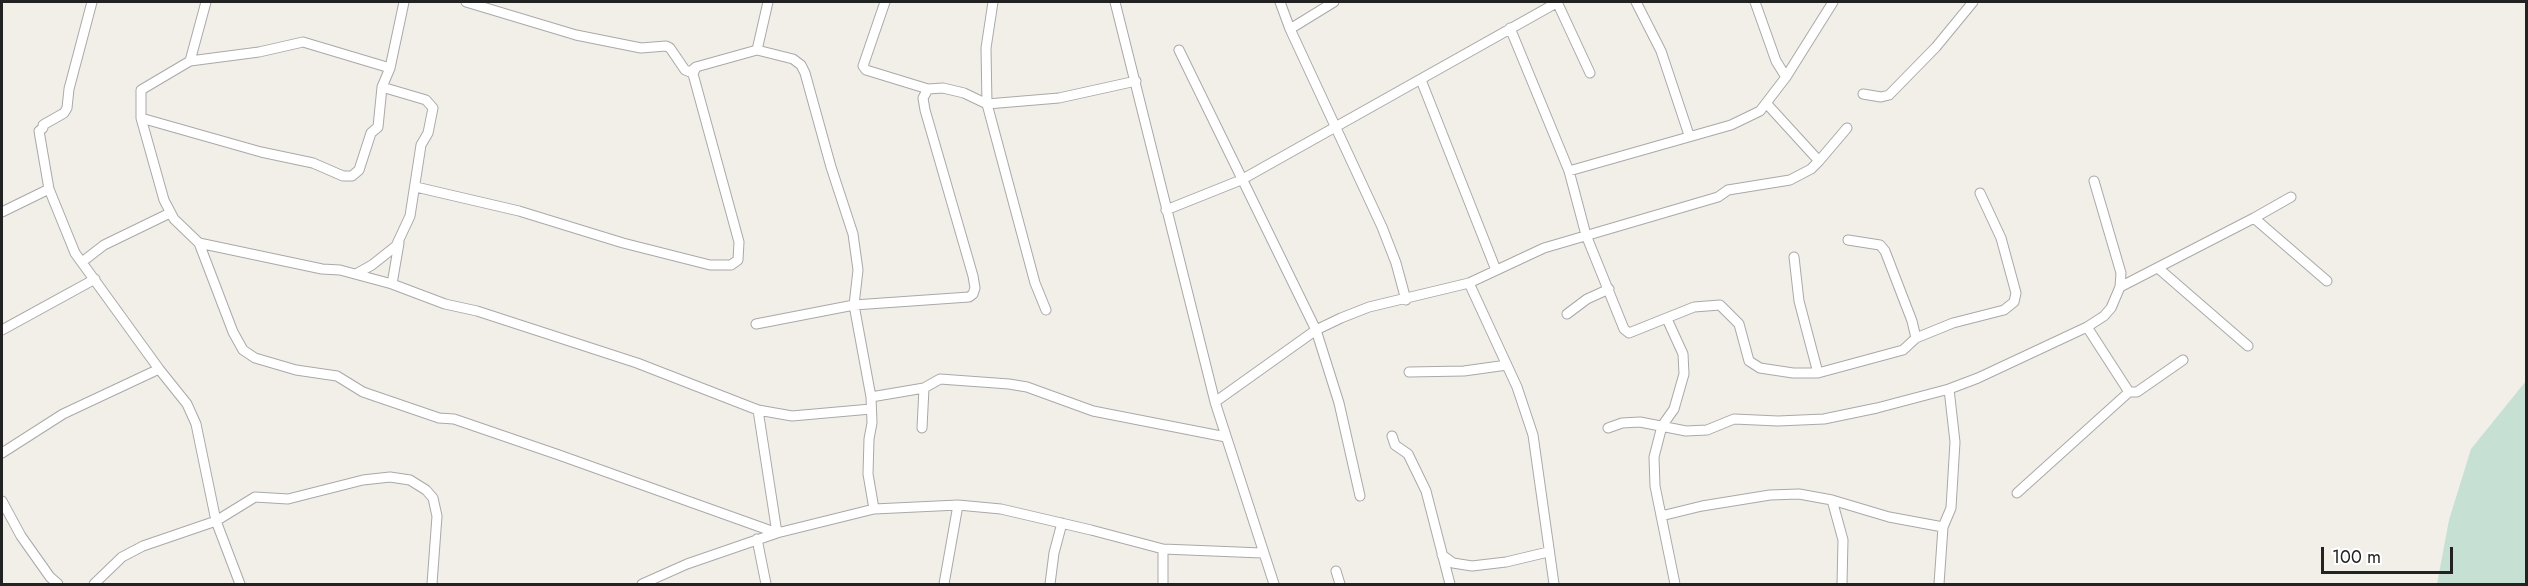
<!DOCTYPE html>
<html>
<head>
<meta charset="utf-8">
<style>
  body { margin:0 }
  #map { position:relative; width:2528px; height:586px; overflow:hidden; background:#f2efe9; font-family:Jost,sans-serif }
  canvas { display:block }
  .frame { position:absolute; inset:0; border:3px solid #222; pointer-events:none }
  .scale { position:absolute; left:2321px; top:547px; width:132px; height:27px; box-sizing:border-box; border:3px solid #222; border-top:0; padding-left:8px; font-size:18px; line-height:21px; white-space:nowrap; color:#222; -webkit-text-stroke:4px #fff; paint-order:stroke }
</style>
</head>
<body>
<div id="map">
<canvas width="2528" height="586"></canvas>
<div class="frame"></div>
<div class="scale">100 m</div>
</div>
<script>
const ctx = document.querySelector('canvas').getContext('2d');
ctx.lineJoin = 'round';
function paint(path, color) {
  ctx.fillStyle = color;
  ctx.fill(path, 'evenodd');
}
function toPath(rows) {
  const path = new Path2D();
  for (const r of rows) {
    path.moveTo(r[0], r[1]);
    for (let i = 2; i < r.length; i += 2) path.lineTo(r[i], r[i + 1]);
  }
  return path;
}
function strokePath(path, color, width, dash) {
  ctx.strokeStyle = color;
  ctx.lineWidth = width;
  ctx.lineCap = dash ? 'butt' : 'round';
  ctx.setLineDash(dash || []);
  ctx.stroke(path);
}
paint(toPath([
  [2526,381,2526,584,2437,584,2449,520,2471,449]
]), '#c6e0d4');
const minor = toPath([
  [92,2,69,89,67,108,64,113,43,125,43,128,39,131,49,189,75,253,159,369,187,404,196,424,216,521,240,584],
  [466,2,576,35,641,48,666,46,670,48,685,70,690,72,696,67],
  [885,2,863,66,866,70,928,89],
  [993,2,986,48,987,104,1035,283,1046,310],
  [1115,2,1215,402,1274,584],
  [1280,2,1290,29],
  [1334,2,1290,29,1382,227,1396,263,1406,300],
  [1557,2,1590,73],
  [1636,2,1661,51,1689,135],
  [1755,2,1776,61,1786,77],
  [1510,28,1569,171,1586,235,1624,329,1629,333,1694,307,1720,305,1739,324,1749,361,1760,368,1793,373,1818,373,1903,350,1916,338,1912,321,1885,251,1880,245,1848,240],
  [757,50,768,2],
  [1179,50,1316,330,1339,403,1360,496],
  [190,61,206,2],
  [390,68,303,42,259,52,190,61,141,90,141,118,164,200,174,219,199,243,233,332,243,350,255,358,296,370,337,376,363,392,439,418,454,419,559,455,777,533,758,410],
  [1421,80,1496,270],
  [1863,94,1881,97,1889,95,1936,47,1973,2],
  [141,118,261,152,313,163,343,176,352,176,359,170,371,133,378,127,382,87,390,68,404,2],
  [1819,161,1847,128],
  [1569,171,1731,125,1760,111,1786,77,1833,2],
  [416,187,519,211,623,243,710,265,731,265,738,260,739,242,693,74,696,67,757,50,793,59,801,65,805,73,831,167,853,234,858,270,854,305,871,397,872,423,869,439,868,474,874,509],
  [1166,210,1241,180,1558,2],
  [2,212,49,189],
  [2254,218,2327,281],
  [199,243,322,269,340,270,392,284,445,304,477,311,637,363,758,410,792,416,871,409],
  [1794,257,1799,301,1818,373],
  [82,262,104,245,170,213],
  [2158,268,2248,346],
  [356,274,372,265,396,246,410,216,421,145,428,133,433,108,426,100,382,87],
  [1469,283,1517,387,1533,435,1554,584],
  [392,284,399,243],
  [2120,287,2254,218,2291,197],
  [1567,314,1587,299,1609,289],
  [1667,319,1683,354,1684,374,1674,409,1662,426,1654,457,1655,486,1675,584],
  [756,324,854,305,969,297,973,294,975,288,973,276,925,110,923,98,928,89,943,88,964,93,987,104,1059,98,1136,81],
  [2087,327,2129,392],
  [2,330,95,279],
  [1916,338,1953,323,2004,310,2014,302,2016,293,2001,238,1980,193],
  [1409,372,1464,371,1507,365],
  [871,397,924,388,940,379,1009,384,1027,387,1093,411,1226,437],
  [1215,402,1316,330,1341,318,1369,307,1469,283,1544,248,1718,197,1728,190,1790,180,1811,169,1819,161,1766,103],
  [922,428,924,388],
  [1608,428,1622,423,1640,422,1686,431,1707,430,1734,419,1778,421,1824,419,1877,408,1949,389,1978,378,2087,327,2104,316,2111,308,2120,287,2121,273,2094,181],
  [1392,436,1395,445,1408,454,1426,491,1450,584],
  [2,453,63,414,159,369],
  [2017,493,2129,392,2137,392,2183,360],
  [1832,500,1843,540,1842,584],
  [2,501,21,536,50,577,58,584],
  [1661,516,1702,506,1770,495,1799,494,1832,500,1889,517,1943,527],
  [757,539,766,584],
  [1442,555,1453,563,1472,566,1506,562,1548,552],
  [1336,571,1340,584],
  [94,584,122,557,143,546,216,521,255,497,288,499,363,480,390,477,410,480,426,490,433,498,437,516,432,584],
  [642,584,687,564,777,533,874,509,958,505,1001,509,1091,530,1163,549,1262,553],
  [944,584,958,505],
  [1050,584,1054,553,1062,523],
  [1163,584,1163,549],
  [1939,584,1943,527,1951,508,1955,442,1949,389]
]);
strokePath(minor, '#a9a9a9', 11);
strokePath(minor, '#fff', 9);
</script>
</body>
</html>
